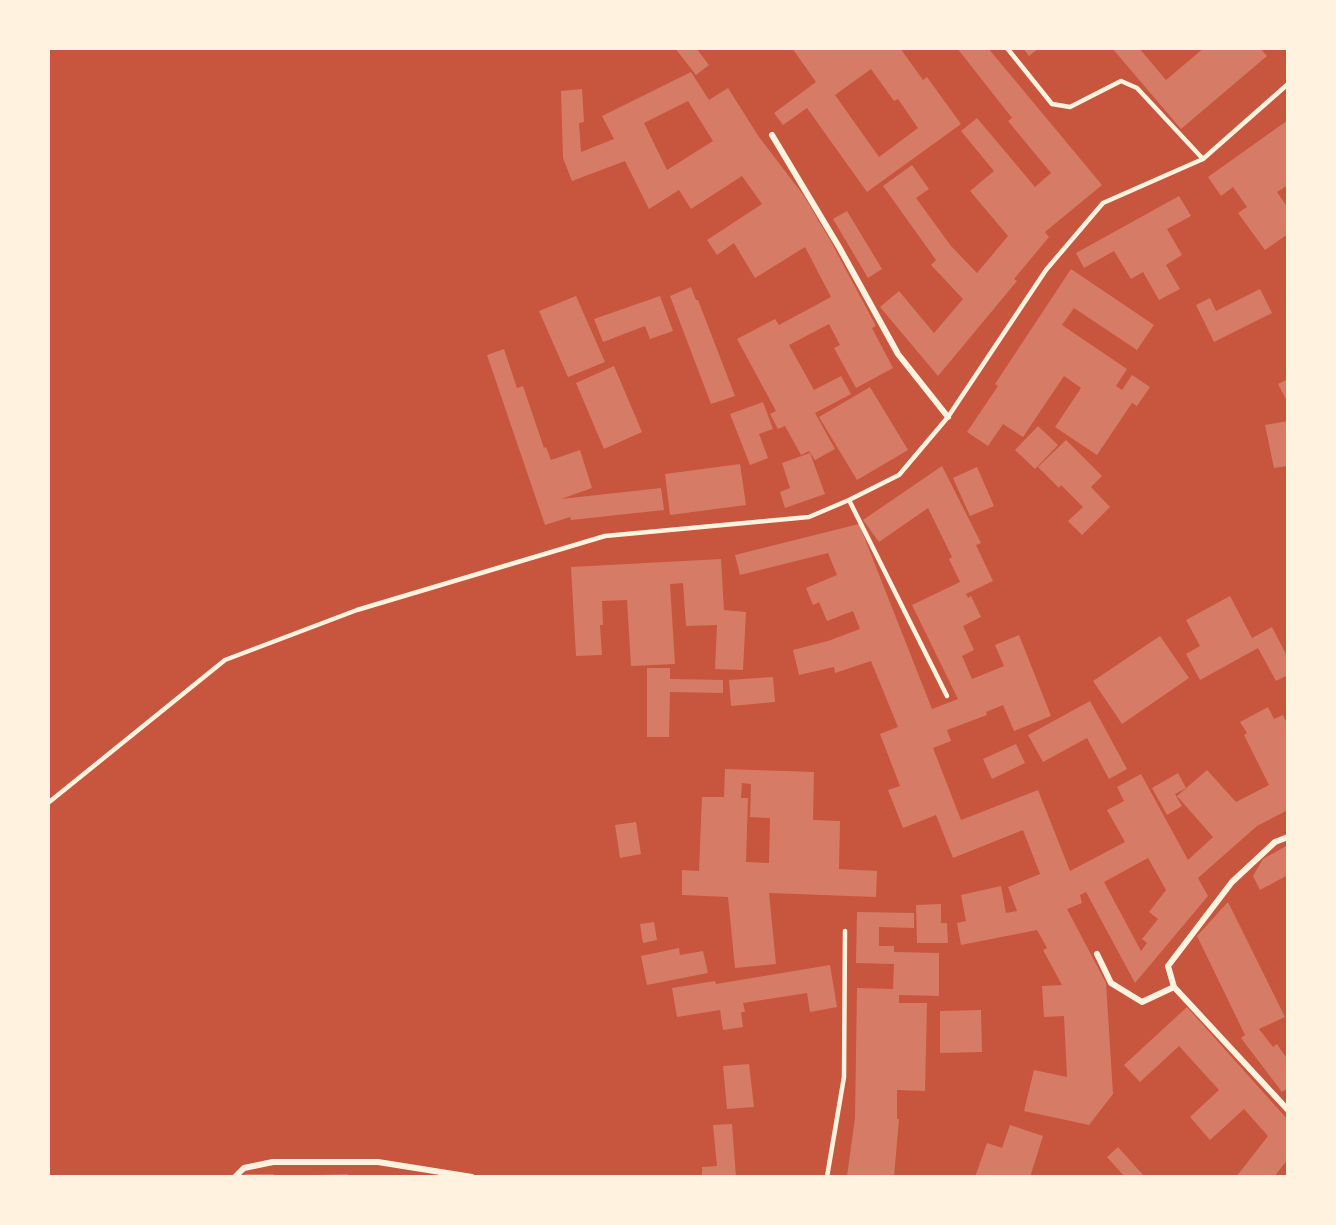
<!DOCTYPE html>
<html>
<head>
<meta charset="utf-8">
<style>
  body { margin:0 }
  #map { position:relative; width:1336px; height:1225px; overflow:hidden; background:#c8553d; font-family:Commissioner,sans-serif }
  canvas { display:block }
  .frame { position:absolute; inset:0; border:50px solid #fff3e0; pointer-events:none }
</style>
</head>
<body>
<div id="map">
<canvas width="1336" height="1225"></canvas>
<div class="frame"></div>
</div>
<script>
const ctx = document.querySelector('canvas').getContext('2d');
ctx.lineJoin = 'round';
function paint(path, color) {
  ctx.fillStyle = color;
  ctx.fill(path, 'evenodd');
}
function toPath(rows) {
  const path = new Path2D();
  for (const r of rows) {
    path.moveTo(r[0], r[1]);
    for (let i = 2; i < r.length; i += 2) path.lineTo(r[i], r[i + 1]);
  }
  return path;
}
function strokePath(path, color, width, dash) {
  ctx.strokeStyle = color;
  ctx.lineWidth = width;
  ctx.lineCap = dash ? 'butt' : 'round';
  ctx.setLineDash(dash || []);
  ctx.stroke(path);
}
paint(toPath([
  [675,48,696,48,709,65,696,75],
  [792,48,900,48,923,80,927,77,961,124,867,192,807,108,783,125,774,113,816,82],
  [871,69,894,101,898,99,918,128,879,157,835,95],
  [957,48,988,48,1102,185,1045,232,1049,237,1014,279,1017,281,938,376,880,307,899,291,934,333,963,299,931,265,936,260,883,186,912,165,929,189,916,198,951,246,977,273,1008,236,970,191,994,171,961,131,977,118,1035,187,1051,173,1008,121,1012,118],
  [1023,48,1039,48,1029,56],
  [1112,48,1139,48,1166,80,1204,48,1260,48,1267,56,1181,129],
  [691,72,709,100,728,88,759,137,804,196,830,240,876,326,872,328,893,368,856,388,834,348,840,345,829,324,789,345,814,390,841,376,851,394,815,413,835,449,815,460,809,451,801,455,785,426,778,429,770,414,776,411,737,339,775,319,779,325,831,297,805,247,755,278,734,243,717,255,707,240,762,204,742,176,691,209,679,190,649,209,625,161,572,181,563,158,561,91,582,89,584,122,579,123,581,152,614,139,602,116],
  [688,101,713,141,667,170,644,123],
  [1288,120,1288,185,1277,192,1288,208,1288,234,1265,250,1238,213,1247,207,1233,187,1221,196,1208,177],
  [1179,196,1191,216,1167,229,1182,255,1166,265,1180,289,1159,300,1143,272,1131,279,1114,251,1084,268,1076,253],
  [847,211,882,269,868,278,833,219],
  [1071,269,1154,325,1137,350,1074,308,1062,325,1127,369,1116,386,1122,390,1132,375,1150,387,1137,406,1132,403,1097,455,1055,427,1081,388,1064,376,1023,437,1003,424,988,446,967,432,998,386,995,384],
  [691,287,696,300,698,300,735,396,711,404,670,296],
  [1260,289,1272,313,1214,342,1196,305,1210,298,1216,311],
  [576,296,605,362,568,377,539,311],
  [660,296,673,331,650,339,645,326,603,342,594,319],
  [504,349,517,388,523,386,544,448,546,447,551,460,580,450,592,488,561,499,661,488,664,510,571,520,570,517,545,525,487,355],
  [614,366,642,432,604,449,576,383],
  [1288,379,1288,403,1278,384],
  [870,387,908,450,857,480,819,417],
  [763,402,773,429,759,434,768,458,750,465,730,414],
  [1288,421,1288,466,1274,468,1265,425],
  [1038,426,1058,445,1035,469,1015,450],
  [1066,440,1102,476,1091,487,1110,507,1082,535,1068,521,1083,507,1061,485,1059,488,1038,467],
  [810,453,825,494,785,508,780,492,790,488,782,463],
  [740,464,746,505,670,515,665,474],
  [942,466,981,543,976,545,993,581,966,594,968,598,971,596,981,617,963,626,974,650,962,656,972,679,1004,666,995,645,1019,635,1051,716,1014,731,1003,705,986,712,987,715,947,730,951,741,933,748,961,820,1038,790,1070,871,1125,842,1107,810,1124,801,1117,787,1141,774,1188,860,1213,837,1177,796,1207,770,1236,802,1269,785,1244,735,1247,733,1240,722,1268,707,1274,719,1283,715,1288,725,1288,810,1257,826,1198,878,1208,896,1135,983,1086,892,1080,895,1082,903,1067,909,1106,983,1113,1094,1089,1125,1024,1111,1034,1070,1067,1077,1064,1016,1044,1017,1042,986,1062,985,1043,950,1047,948,1037,930,961,945,957,923,966,921,961,895,1001,886,1006,913,1017,911,1008,887,1040,874,1023,830,953,858,936,815,903,828,888,790,900,786,880,734,898,727,871,661,835,673,834,667,799,675,793,650,828,641,860,629,853,611,827,621,819,602,813,605,806,588,837,575,828,553,740,575,735,555,859,524,932,709,958,699,912,605,960,582,949,559,952,557,928,508,879,542,863,520],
  [1148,858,1166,890,1149,912,1158,919,1142,939,1147,943,1141,951,1104,882],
  [977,467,994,506,970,516,953,478],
  [721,559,724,610,746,612,743,670,715,669,717,625,686,626,683,583,670,584,675,664,631,666,627,600,602,601,603,625,600,625,602,655,576,656,571,567],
  [1230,596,1252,638,1272,627,1288,658,1288,675,1276,681,1258,648,1200,680,1186,654,1200,646,1186,620],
  [1160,636,1189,678,1122,724,1093,681],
  [647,668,670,668,670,679,723,680,723,693,670,692,669,737,647,737],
  [773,677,775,702,731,706,729,680],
  [1090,701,1127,769,1109,779,1087,738,1043,762,1028,735],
  [1016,744,1025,763,992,779,983,759],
  [725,769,814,772,813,820,840,821,839,869,877,871,876,897,769,893,776,964,735,968,728,897,682,895,682,870,699,871,702,797,724,797],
  [742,783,751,784,750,817,770,818,769,863,746,862,748,798,741,798],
  [1178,773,1186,788,1175,794,1182,806,1167,815,1152,788],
  [636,822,641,854,620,858,615,825],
  [1288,845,1288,875,1260,890,1253,876,1263,859],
  [1228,902,1285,1017,1259,1029,1273,1047,1277,1044,1288,1060,1288,1088,1282,1092,1241,1038,1245,1035,1197,936],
  [941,904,941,923,947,923,948,943,917,943,916,905],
  [857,912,914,913,914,928,879,927,879,946,894,946,894,952,939,953,939,996,899,995,899,1003,927,1003,925,1091,897,1090,897,1119,899,1119,894,1177,847,1176,855,1118,857,988,893,989,894,964,856,963],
  [654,922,657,940,643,943,640,924],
  [679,948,680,955,703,951,708,973,647,985,641,956],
  [830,965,837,1007,810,1012,807,993,743,1003,745,1012,741,1012,743,1027,723,1030,720,1010,677,1017,672,988,715,981,716,984],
  [1187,1007,1288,1120,1288,1159,1274,1177,1236,1177,1268,1136,1244,1109,1210,1140,1190,1117,1219,1090,1179,1046,1140,1082,1124,1065],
  [981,1010,982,1052,940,1053,940,1011],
  [749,1064,754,1107,727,1109,723,1066],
  [732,1124,736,1177,702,1177,702,1167,717,1166,713,1125],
  [1010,1125,1043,1136,1030,1177,975,1177,987,1143,1002,1148],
  [1118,1147,1145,1177,1125,1177,1107,1157],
  [245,1174,274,1174,274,1177,241,1177],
  [348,1174,348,1177,314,1177,314,1175]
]), '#d67c66');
strokePath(toPath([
  [1007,48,1052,104,1070,107,1121,81,1137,88,1203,159],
  [849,500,947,696],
  [48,803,225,660,357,610,605,536,809,517,849,500,899,475,948,417,1046,270,1103,203,1203,159,1288,84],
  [827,1177,844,1077,845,931]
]), '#fff3e0', 4.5);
strokePath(toPath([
  [772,135,839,247,898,354,948,417],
  [1097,954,1111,983,1142,1002,1174,987,1168,966,1232,882,1275,842,1288,837],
  [1174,987,1288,1110],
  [235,1177,244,1168,273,1162,378,1162,472,1177]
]), '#fff3e0', 6);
</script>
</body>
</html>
